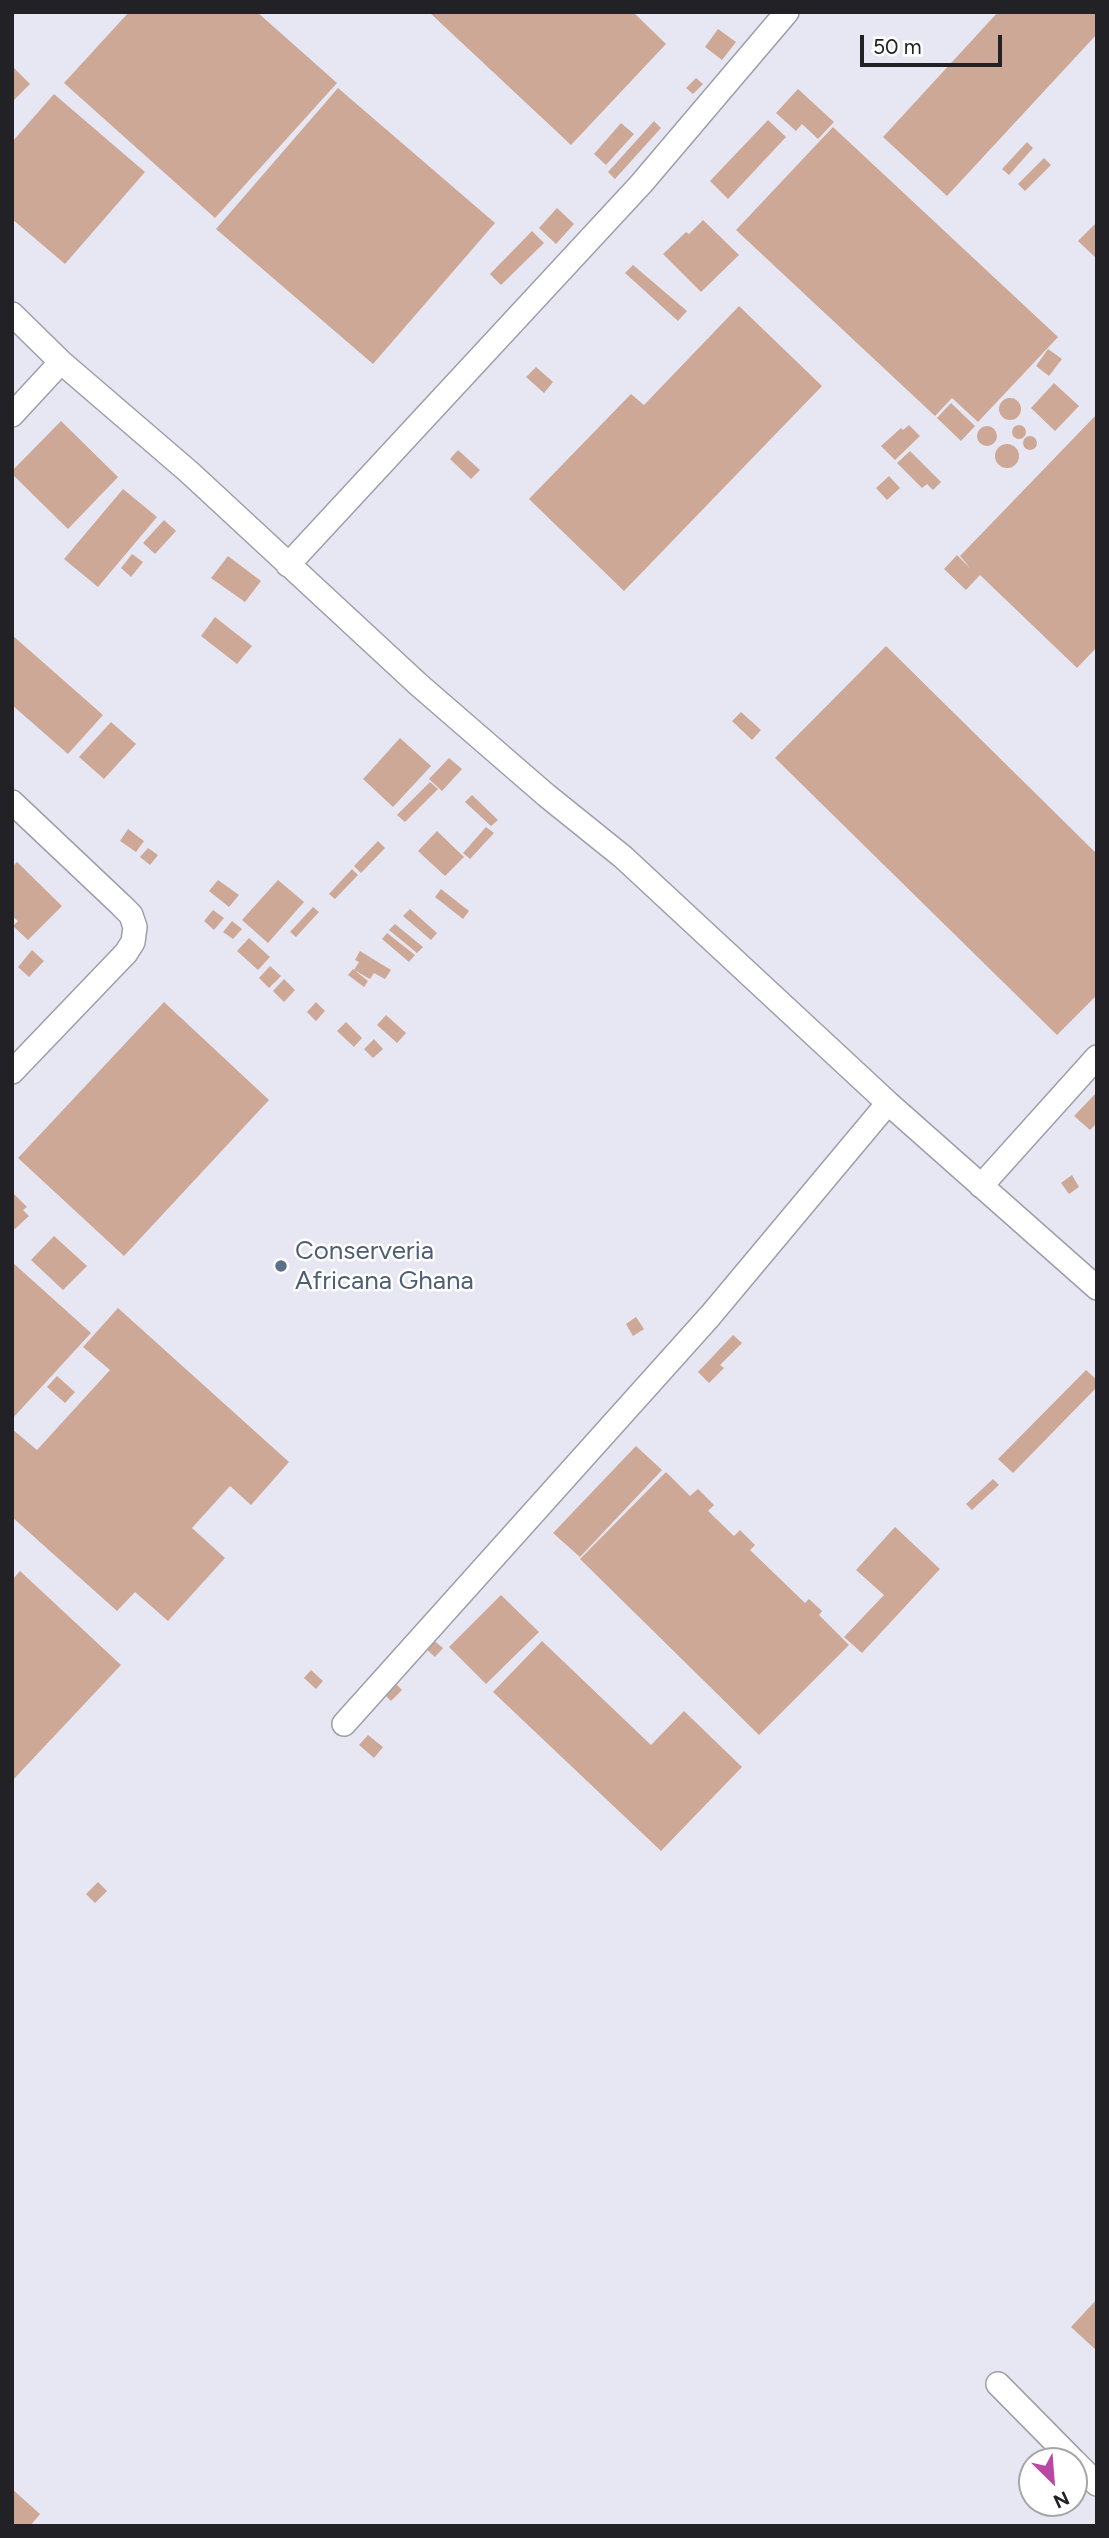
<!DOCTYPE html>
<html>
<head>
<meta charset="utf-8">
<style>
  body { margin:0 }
  #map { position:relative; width:1109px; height:2538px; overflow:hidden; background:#e6e7f3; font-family:Figtree,sans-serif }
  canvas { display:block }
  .frame { position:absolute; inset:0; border:14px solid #212126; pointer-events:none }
  .north { position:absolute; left:1018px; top:2447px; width:70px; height:70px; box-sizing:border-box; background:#fff; border:2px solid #a6a6a8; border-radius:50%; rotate:155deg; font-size:19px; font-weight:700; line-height:28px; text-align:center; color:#212126 }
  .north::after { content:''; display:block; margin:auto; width:24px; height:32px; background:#b947a3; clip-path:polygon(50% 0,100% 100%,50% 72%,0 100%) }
  .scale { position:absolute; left:860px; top:35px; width:142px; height:32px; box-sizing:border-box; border:4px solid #212126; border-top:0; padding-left:9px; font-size:21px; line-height:24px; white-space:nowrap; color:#212126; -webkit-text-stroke:5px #fff; paint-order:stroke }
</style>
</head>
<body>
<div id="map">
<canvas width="1109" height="2538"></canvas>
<div class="frame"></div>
<div class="north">N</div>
<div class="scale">50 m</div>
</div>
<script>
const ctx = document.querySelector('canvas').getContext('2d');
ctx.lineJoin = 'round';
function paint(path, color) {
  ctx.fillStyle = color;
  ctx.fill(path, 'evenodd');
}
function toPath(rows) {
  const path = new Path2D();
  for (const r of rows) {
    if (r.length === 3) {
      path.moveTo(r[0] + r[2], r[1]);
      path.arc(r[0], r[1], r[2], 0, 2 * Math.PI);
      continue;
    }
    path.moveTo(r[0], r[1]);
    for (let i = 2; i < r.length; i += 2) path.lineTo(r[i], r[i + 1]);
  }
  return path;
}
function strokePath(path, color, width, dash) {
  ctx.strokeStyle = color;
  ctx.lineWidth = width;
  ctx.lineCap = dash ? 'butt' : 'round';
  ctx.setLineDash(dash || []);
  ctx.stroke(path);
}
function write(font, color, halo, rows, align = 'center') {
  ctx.font = font + ' Figtree,sans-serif';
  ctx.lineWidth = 5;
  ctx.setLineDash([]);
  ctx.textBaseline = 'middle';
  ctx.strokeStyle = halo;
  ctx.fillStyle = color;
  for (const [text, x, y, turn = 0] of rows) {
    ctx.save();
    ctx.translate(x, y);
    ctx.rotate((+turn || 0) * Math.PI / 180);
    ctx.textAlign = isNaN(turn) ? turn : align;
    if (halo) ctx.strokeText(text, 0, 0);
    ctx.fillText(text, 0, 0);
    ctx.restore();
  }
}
paint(toPath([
  [129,12,257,12,337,83,215,218,64,83],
  [429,12,633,12,666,44,571,145],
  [998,12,1097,12,1097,34,947,196,883,137],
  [718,29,736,42,722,60,705,47],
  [12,66,30,84,12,102],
  [696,78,703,84,693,94,686,88],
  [338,88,495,223,373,364,216,229],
  [798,89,834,122,818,139,802,124,796,131,776,113],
  [54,94,145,172,65,264,12,219,12,142],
  [768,120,786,137,728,199,710,181],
  [654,121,661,128,615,179,608,172],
  [621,123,634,134,606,165,594,154],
  [833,127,1058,337,978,422,952,398,935,416,736,230],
  [1027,142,1033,148,1009,175,1002,169],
  [1044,158,1051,165,1025,191,1018,184],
  [557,208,574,224,556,244,539,228],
  [703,220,739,255,701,292,663,254,686,232,689,234],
  [1097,222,1097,259,1078,241],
  [532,231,544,243,501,285,490,274],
  [633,265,687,311,678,321,625,273],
  [739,306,822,386,624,591,529,499,631,394,644,405],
  [1048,349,1062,359,1049,376,1036,366],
  [536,367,553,382,544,393,526,377],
  [1054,383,1079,406,1055,431,1031,408],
  [1010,409,11],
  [951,403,975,426,961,441,937,418],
  [1097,414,1097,647,1077,668,980,575,966,590,944,569,957,555,971,569,960,556],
  [61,421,118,477,68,529,12,474,12,471],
  [1019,432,7],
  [909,425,920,436,895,460,881,446,901,428,903,430],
  [987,436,10],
  [1030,443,7],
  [1007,456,12],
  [458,450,480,470,471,479,450,459],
  [910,451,941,482,933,490,927,484,922,488,897,463],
  [889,476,900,488,887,500,876,488],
  [123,489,157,517,98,587,64,559],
  [164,520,176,531,155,554,143,543],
  [132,554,143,562,131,577,121,568],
  [228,556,261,581,245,602,211,578],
  [215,617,252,646,237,664,201,636],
  [12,635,103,715,68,754,12,705],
  [886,646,1097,854,1097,995,1057,1035,775,758],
  [741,712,761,730,752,740,732,721],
  [111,722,136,744,104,779,79,757],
  [400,738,431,766,393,807,363,779],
  [449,758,462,769,442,791,429,779],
  [430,782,438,789,405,822,397,815],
  [472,795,498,820,491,826,465,802],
  [486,827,494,833,470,859,463,853],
  [128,829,144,841,136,852,120,841],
  [437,831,464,857,445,876,418,851],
  [378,841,385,848,361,873,354,866],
  [148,848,158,855,150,865,140,857],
  [17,862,62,906,28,940,13,926,18,921,12,916,12,867],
  [352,869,358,875,335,899,329,894],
  [218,880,239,895,229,907,209,891],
  [278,880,304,902,268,943,242,920],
  [441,889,469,911,463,919,435,897],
  [313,907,319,912,296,937,290,932],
  [410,909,437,933,431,940,403,916],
  [213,910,224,918,214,930,204,921],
  [232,921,242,929,233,939,223,932],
  [395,924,423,947,417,953,389,930],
  [387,933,415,955,409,962,382,939],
  [249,938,270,957,258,970,237,951],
  [32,950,44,961,29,977,18,967],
  [360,951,391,970,385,979,374,973,370,979,354,970,359,962,355,960],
  [270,966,281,976,269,988,259,978],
  [353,969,368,981,364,987,348,975],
  [284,979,295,990,284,1002,273,991],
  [164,1002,269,1100,124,1256,18,1158],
  [316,1002,325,1011,316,1021,307,1012],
  [386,1015,406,1033,397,1043,377,1025],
  [346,1022,362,1038,354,1047,337,1031],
  [374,1039,383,1049,373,1058,364,1049],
  [1097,1092,1097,1123,1090,1130,1074,1116],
  [1072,1175,1079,1187,1069,1194,1061,1183],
  [12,1192,27,1207,23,1210,29,1216,15,1229,12,1226],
  [54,1236,87,1266,63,1290,31,1260],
  [12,1262,91,1333,12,1419],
  [118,1308,289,1462,251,1505,230,1486,192,1528,225,1558,168,1621,135,1592,117,1611,12,1517,12,1429,37,1450,110,1370,83,1347],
  [636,1317,644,1329,633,1336,626,1324],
  [733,1335,742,1343,720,1365,724,1368,709,1383,698,1372],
  [1086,1370,1097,1380,1097,1387,1013,1473,998,1459],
  [57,1376,75,1392,65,1403,47,1387],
  [636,1446,662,1470,580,1557,553,1533],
  [666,1472,690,1496,698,1489,714,1505,708,1511,734,1536,740,1530,755,1545,750,1550,805,1603,809,1599,822,1611,819,1615,849,1645,759,1735,580,1559],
  [993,1479,999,1485,972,1510,966,1504],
  [895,1527,940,1569,862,1653,844,1637,884,1595,856,1570],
  [20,1571,121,1665,12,1781,12,1580],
  [501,1595,539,1632,486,1684,449,1647],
  [432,1639,443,1648,435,1657,425,1648],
  [542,1641,651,1745,684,1711,742,1767,661,1851,493,1692],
  [311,1670,323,1681,316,1689,304,1678],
  [394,1682,402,1690,391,1701,384,1694],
  [368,1735,383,1747,374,1758,359,1745],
  [98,1882,107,1891,95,1903,86,1894],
  [1097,2299,1097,2351,1071,2327],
  [12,2489,40,2514,30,2526,12,2526]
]), '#cea896');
const minor = toPath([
  [12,314,61,362,189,472,419,685,546,795,623,857,888,1103,1097,1288],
  [12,415,61,362],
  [288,565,641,184,787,12],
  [12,802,121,905,131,915,135,927,133,942,126,953,12,1072],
  [981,1186,1097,1057],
  [344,1724,710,1316,888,1103],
  [998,2384,1074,2461],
  [1074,2461,1097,2484]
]);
strokePath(minor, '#9d9eaa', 26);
strokePath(minor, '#fff', 23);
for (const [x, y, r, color] of [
  [281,1266,7,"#5c6f8a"]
]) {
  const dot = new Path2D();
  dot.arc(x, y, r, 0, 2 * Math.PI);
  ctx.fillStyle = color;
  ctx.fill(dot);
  strokePath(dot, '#fff', 2.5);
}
write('26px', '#4e5e75', '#fff', [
  ["Conserveria",295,1251],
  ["Africana Ghana",295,1281]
], 'left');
</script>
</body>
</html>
